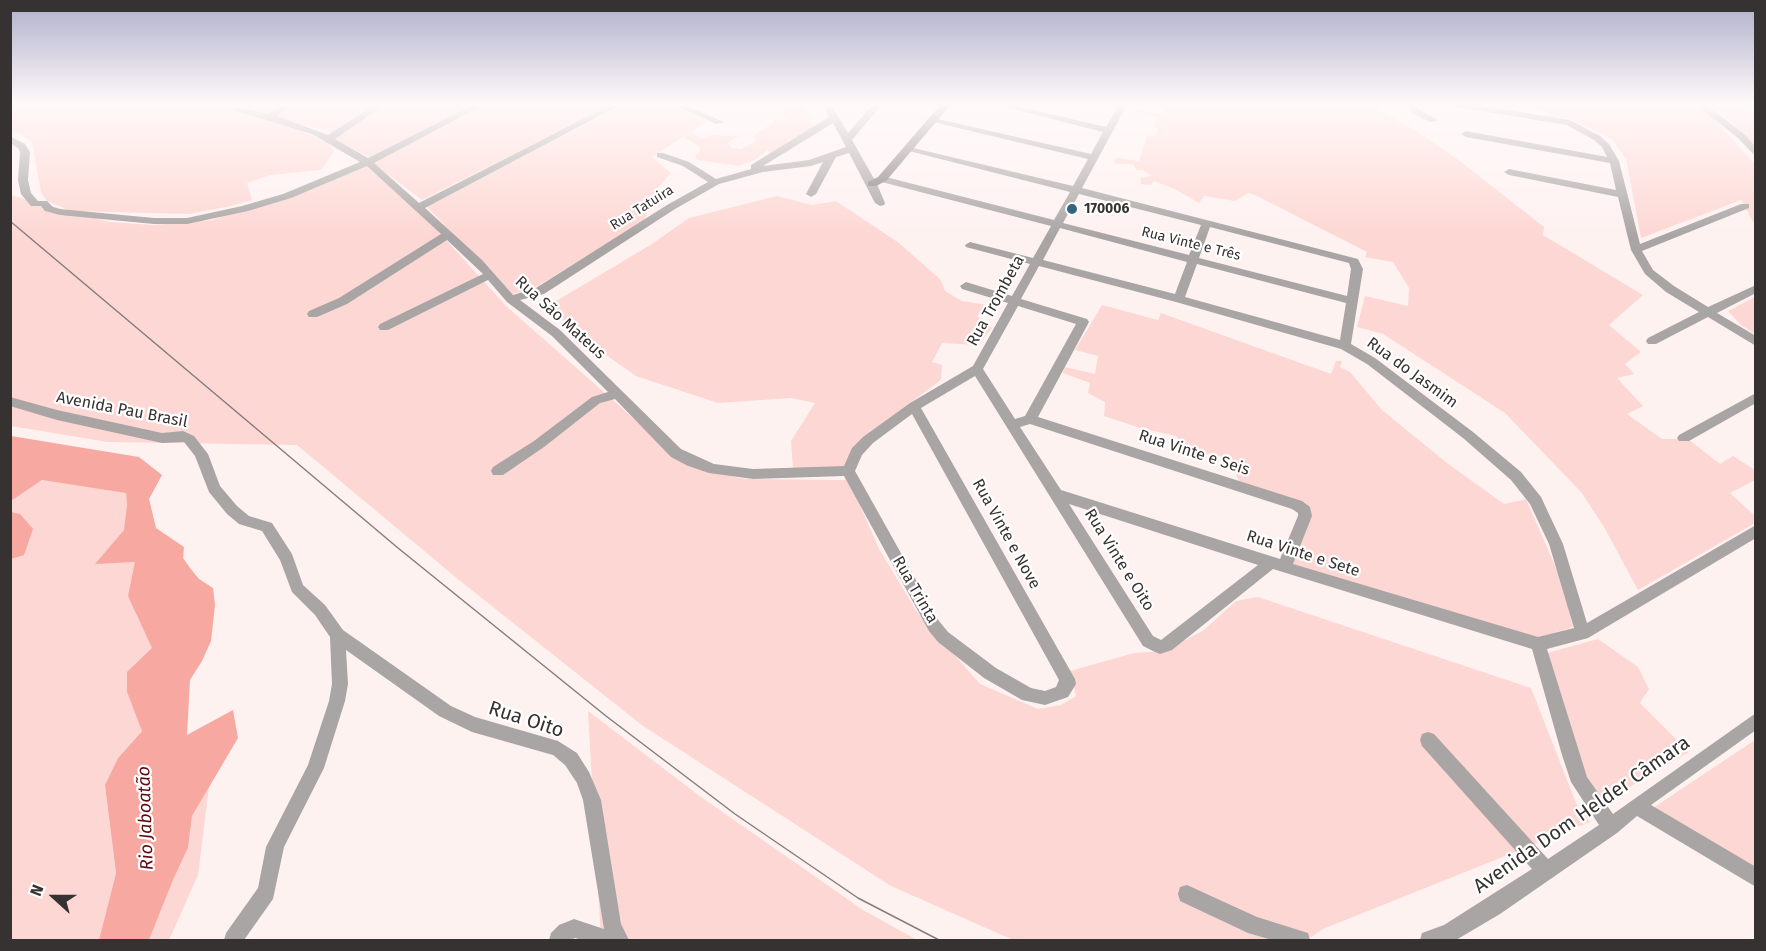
<!DOCTYPE html>
<html>
<head>
<meta charset="utf-8">
<style>
  body { margin:0 }
  #map { position:relative; width:1766px; height:951px; overflow:hidden; background:#fef2f1; font-family:"Fira Sans",sans-serif }
  canvas { display:block }
  .frame { position:absolute; inset:0; border:12px solid #363231; pointer-events:none }
  .north { position:absolute; left:24px; top:867px; width:60px; height:60px; -webkit-text-stroke:4px #fff; paint-order:stroke; rotate:291deg; font-size:16px; font-weight:700; line-height:24px; text-align:center; color:#363231 }
  .north::after { content:''; display:block; margin:auto; width:21px; height:27px; background:#363231; clip-path:polygon(50% 0,100% 100%,50% 72%,0 100%) }
</style>
</head>
<body>
<div id="map">
<canvas width="1766" height="951"></canvas>
<div class="frame"></div>
<div class="north">N</div>
</div>
<script>
const ctx = document.querySelector('canvas').getContext('2d');
ctx.lineJoin = 'round';
function paint(path, color) {
  ctx.fillStyle = color;
  ctx.fill(path, 'evenodd');
}
function toPath(rows) {
  const path = new Path2D();
  for (const r of rows) {
    path.moveTo(r[0], r[1]);
    for (let i = 2; i < r.length; i += 2) path.lineTo(r[i], r[i + 1]);
  }
  return path;
}
function strokePath(path, color, width, dash) {
  ctx.strokeStyle = color;
  ctx.lineWidth = width;
  ctx.lineCap = dash ? 'butt' : 'round';
  ctx.setLineDash(dash || []);
  ctx.stroke(path);
}
function write(font, color, halo, rows, align = 'center') {
  ctx.font = font + ' "Fira Sans",sans-serif';
  ctx.lineWidth = 4.5;
  ctx.setLineDash([]);
  ctx.textBaseline = 'middle';
  ctx.strokeStyle = halo;
  ctx.fillStyle = color;
  for (const [text, x, y, turn = 0] of rows) {
    ctx.save();
    ctx.translate(x, y);
    ctx.rotate((+turn || 0) * Math.PI / 180);
    ctx.textAlign = isNaN(turn) ? turn : align;
    if (halo) ctx.strokeText(text, 0, 0);
    ctx.fillText(text, 0, 0);
    ctx.restore();
  }
}
paint(toPath([
  [11,103,376,103,333,132,229,106,297,129,326,142,334,151,321,170,270,175,247,183,252,200,231,206,189,214,71,211,47,201,41,192,32,142,19,133,11,132],
  [386,103,478,103,369,157,332,138],
  [496,103,615,103,422,200,373,163,480,105,485,108],
  [626,103,666,103,707,121,685,136,691,133,704,139,711,135,739,136,727,143,732,148,741,149,756,141,753,135,772,124,774,120,785,120,787,118,782,114,787,106,783,103,803,103,801,105,808,113,810,122,816,128,802,138,790,139,786,143,790,151,774,157,768,150,755,160,739,166,697,160,695,156,700,151,700,147,683,137,652,157,671,173,656,190,644,221,533,289,512,294,427,207],
  [1147,103,1356,103,1373,107,1415,130,1460,161,1544,227,1543,235,1643,295,1609,325,1641,352,1625,364,1634,374,1617,378,1643,406,1627,414,1662,439,1688,439,1720,464,1733,456,1755,470,1755,480,1730,493,1755,516,1755,523,1638,590,1604,527,1581,492,1505,413,1383,334,1357,327,1365,296,1408,306,1409,288,1393,262,1365,257,1367,252,1255,195,1248,193,1235,201,1204,196,1199,203,1175,189,1154,181,1151,185,1141,184,1140,178,1152,176,1143,170,1137,170,1134,165,1115,163,1113,160,1118,158,1139,161,1147,136,1155,137,1158,130,1154,126,1157,117,1137,113,1138,109,1165,115,1165,108],
  [1513,103,1699,103,1755,164,1755,225,1741,200,1641,238,1626,159,1612,139,1571,119],
  [1705,103,1755,103,1755,145,1724,116],
  [368,162,407,197,506,306,689,467,745,479,849,480,879,549,917,612,980,684,1038,709,1061,705,1076,696,1070,671,1134,653,1165,651,1204,630,1236,601,1258,597,1531,688,1576,803,1590,822,1323,929,1307,940,1013,940,891,886,643,726,459,580,297,445,108,442,11,426,10,195,110,222,154,225,212,220,297,192],
  [777,196,812,205,836,201,899,243,941,280,945,291,962,301,987,305,977,316,992,328,978,345,942,343,932,362,942,365,941,380,872,431,846,469,793,469,791,441,815,403,791,398,718,403,636,376,569,329,553,303,652,244,689,218],
  [1755,297,1755,334,1741,325,1728,311],
  [1102,305,1158,320,1161,313,1331,374,1336,361,1342,361,1340,367,1350,372,1382,410,1447,463,1504,504,1526,499,1562,582,1573,627,1537,638,1288,564,1309,516,1239,481,1229,458,1184,450,1176,436,1137,427,1104,416,1105,402,1088,393,1090,383,1063,373,1065,367,1095,374,1098,356,1075,350],
  [42,480,126,492,127,505,125,530,96,563,135,562,136,614,153,648,127,692,142,730,118,758,105,785,116,873,99,940,11,940,11,559,24,554,20,514,11,512,11,501],
  [1598,639,1638,667,1649,689,1640,703,1689,752,1602,803,1585,773,1547,653],
  [588,711,701,797,863,910,917,940,601,940],
  [1755,740,1755,875,1650,810],
  [209,787,198,875,169,940,149,940,173,880,188,849,192,816]
]), '#fdd7d3');
paint(toPath([
  [11,436,139,457,162,475,149,499,156,528,184,547,183,558,190,568,199,579,213,588,215,605,211,641,202,661,190,680,187,735,233,710,238,738,192,816,188,848,173,880,149,940,99,940,116,873,105,785,118,758,142,731,127,692,127,672,152,648,128,596,135,562,95,564,124,530,127,505,126,493,42,480,11,501],
  [11,512,20,514,33,529,24,555,11,559]
]), '#f7a8a0');
paint(toPath([
  [285,103,296,103,277,116,328,135,377,103,387,103,335,139,368,158,477,103,487,103,374,163,419,203,614,103,624,103,425,208,482,260,513,295,536,288,667,205,708,182,683,166,657,157,657,153,663,153,689,162,716,179,751,169,751,165,829,117,822,103,830,103,848,133,874,103,883,103,852,140,877,184,885,203,884,205,880,206,875,203,849,153,836,157,816,194,811,197,806,194,823,162,811,166,763,172,719,184,675,209,544,294,520,300,560,330,681,449,714,464,753,469,844,466,852,448,863,437,910,403,973,366,1008,303,962,289,960,286,966,282,1012,296,1030,264,966,247,965,245,970,242,1033,258,1051,226,878,181,878,177,882,176,1054,220,1070,192,905,150,905,146,1073,186,1088,159,929,121,929,117,1091,154,1103,132,989,103,1004,103,1106,127,1120,103,1128,103,1082,188,1358,259,1363,269,1351,344,1375,358,1473,432,1521,472,1541,497,1563,544,1587,623,1756,525,1756,538,1588,638,1547,649,1587,777,1613,814,1756,713,1756,730,1651,805,1756,867,1756,887,1637,816,1617,833,1500,914,1456,940,1420,940,1422,933,1444,925,1532,869,1422,746,1420,740,1422,734,1428,732,1434,734,1548,859,1599,825,1571,782,1562,755,1532,649,1273,569,1172,650,1160,654,1155,652,1143,646,975,376,921,408,1075,679,1076,684,1068,697,1045,705,1022,700,984,678,938,642,929,631,844,476,753,479,709,473,688,466,671,457,615,399,600,403,544,447,503,475,493,475,491,471,493,467,534,441,592,397,608,392,552,336,507,302,488,280,388,330,380,330,378,327,380,324,483,274,447,240,347,304,317,317,309,317,307,314,309,311,339,298,441,234,367,166,291,198,248,211,187,224,154,224,60,215,45,211,41,206,31,206,21,194,18,180,20,152,18,148,10,143,10,136,25,144,30,152,28,180,31,193,38,201,47,201,53,207,60,209,154,218,187,218,242,206,283,194,360,162,312,134,233,110,238,107,268,114,285,103],
  [833,123,846,147,809,160,763,166,833,123],
  [1079,194,1201,225,1189,255,1063,223,1079,194],
  [1210,227,1349,263,1351,269,1347,296,1199,258,1210,227],
  [1060,228,1187,262,1175,294,1043,260,1060,228],
  [1197,264,1346,303,1340,340,1185,297,1197,264],
  [1039,266,1176,302,1341,349,1367,364,1463,438,1511,480,1530,504,1549,544,1574,628,1538,637,1293,564,1312,516,1310,507,1302,501,1038,417,1089,322,1087,319,1021,299,1039,266],
  [1018,306,1076,324,1025,416,1015,419,983,369,1018,306],
  [912,414,1059,680,1056,687,1045,691,1031,688,996,668,948,632,939,621,855,471,862,455,873,443,912,414],
  [1030,424,1292,509,1298,513,1298,516,1280,559,1061,490,1020,427,1030,424],
  [1069,504,1258,565,1161,640,1153,636,1069,504],
  [669,103,681,103,724,122,716,124,669,103],
  [1408,103,1417,103,1419,110,1438,120,1430,122,1412,113,1408,103],
  [1448,103,1466,103,1570,120,1600,136,1609,144,1619,161,1640,244,1741,204,1749,204,1749,208,1642,251,1653,270,1674,286,1708,307,1756,285,1756,293,1717,313,1756,336,1756,346,1708,317,1656,344,1648,344,1646,341,1648,338,1699,312,1666,292,1645,274,1631,250,1618,197,1509,175,1504,172,1509,169,1616,190,1610,163,1466,137,1461,134,1466,131,1607,157,1602,147,1594,140,1567,125,1452,106,1448,103],
  [1694,103,1704,103,1744,134,1756,147,1756,157,1738,138,1694,103],
  [1756,393,1756,403,1689,441,1679,441,1677,438,1679,435,1756,393],
  [10,397,57,410,162,433,183,431,194,436,208,454,220,486,237,506,249,516,272,523,292,554,303,585,325,605,343,630,451,706,475,717,558,741,577,753,589,772,601,800,621,924,629,940,582,940,575,938,571,940,549,940,551,933,559,925,574,919,604,929,583,800,577,783,565,765,553,755,472,732,439,716,346,650,348,684,345,701,324,768,284,847,273,899,244,940,224,940,226,933,258,888,266,847,308,765,329,701,332,684,330,637,315,615,292,592,280,560,262,531,239,524,227,514,209,492,195,456,184,442,162,443,57,420,10,406,10,397],
  [1187,885,1257,917,1308,933,1310,940,1272,940,1248,933,1180,901,1178,894,1180,887,1187,885]
]), '#a9a5a4');
paint(toPath([
  [942,103,952,103,886,181,876,186,868,186,868,182,878,177,942,103]
]), '#857e7d');
strokePath(toPath([
  [10,221,398,548,606,716,735,814,858,898,939,940]
]), '#857e7d', 1.5);
const sky = ctx.createLinearGradient(0, 0, 0, 236);
sky.addColorStop(0, '#aeafcb');
sky.addColorStop(0.44, '#fff9f9');
sky.addColorStop(1, '#fff9f900');
ctx.fillStyle = sky;
ctx.fillRect(0, 0, 1766, 236);
for (const [x, y, r, color] of [
  [1072,209,6,"#316582"]
]) {
  const dot = new Path2D();
  dot.arc(x, y, r, 0, 2 * Math.PI);
  ctx.fillStyle = color;
  ctx.fill(dot);
  strokePath(dot, '#fff', 2);
}
write('14px', '#363231', '#fff', [
  ["Rua Tatuira",642,208,-32],
  ["Rua Vinte e Três",1191,244,14]
]);
write('bold 14px', '#363231', '#fff', [
  ["170006",1084,209]
], 'left');
write('16px', '#363231', '#fff', [
  ["Rua Trombeta",996,301,-61],
  ["Rua São Mateus",560,318,42],
  ["Rua do Jasmim",1412,373,36],
  ["Avenida Pau Brasil",122,410,11],
  ["Rua Vinte e Seis",1194,453,18],
  ["Rua Vinte e Nove",1006,534,61],
  ["Rua Vinte e Sete",1303,554,18],
  ["Rua Vinte e Oito",1119,560,58],
  ["Rua Trinta",915,590,60]
]);
write('italic 18px', '#60080d', '#fff', [
  ["Rio Jaboatão",146,818,-92]
]);
write('20px', '#363231', '#fff', [
  ["Rua Oito",526,720,18],
  ["Avenida Dom Helder Câmara",1582,815,-35]
]);
</script>
</body>
</html>
